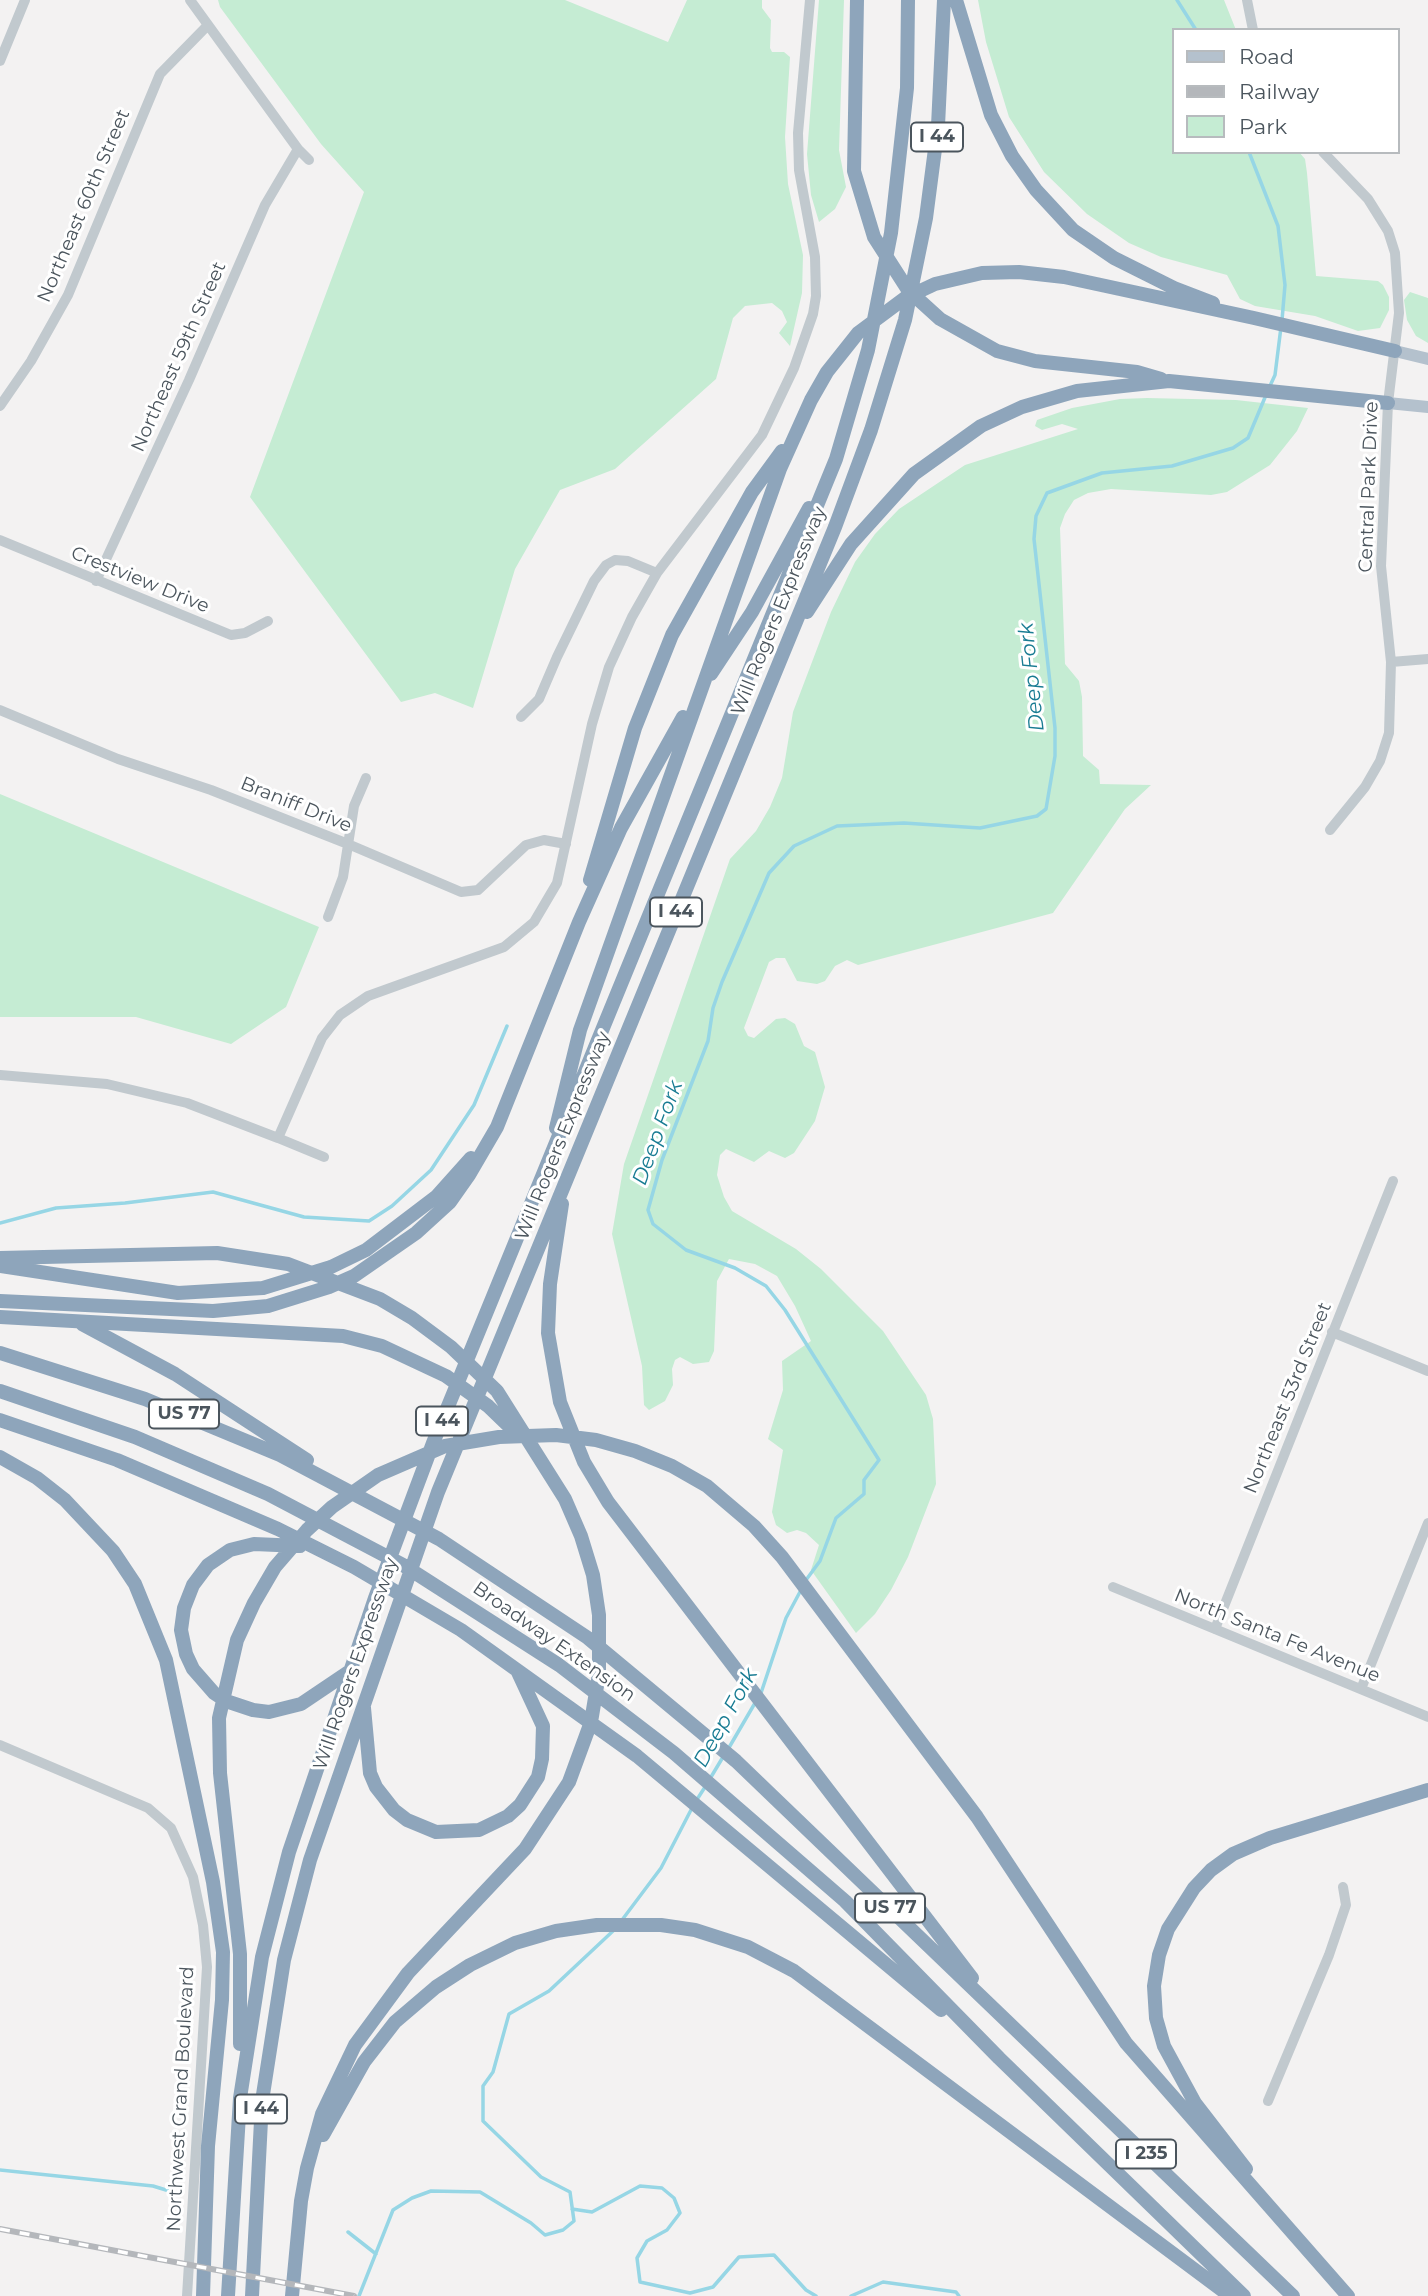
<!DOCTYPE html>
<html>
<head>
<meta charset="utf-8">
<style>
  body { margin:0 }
  #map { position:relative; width:1428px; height:2296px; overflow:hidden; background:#f3f2f2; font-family:Montserrat,sans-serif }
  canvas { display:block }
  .legend { position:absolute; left:1172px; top:28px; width:228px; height:126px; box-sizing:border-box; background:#fff; border:2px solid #b7bbbe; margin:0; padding:9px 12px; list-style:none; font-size:21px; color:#4b555d }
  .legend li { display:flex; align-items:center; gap:14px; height:35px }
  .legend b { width:35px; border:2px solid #b7bbbe }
</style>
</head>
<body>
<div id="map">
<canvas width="1428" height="2296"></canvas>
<ul class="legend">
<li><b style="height:9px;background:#b4c1cd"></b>Road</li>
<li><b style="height:9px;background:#b4b7bb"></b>Railway</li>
<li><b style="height:19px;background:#c5ecd3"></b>Park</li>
</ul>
</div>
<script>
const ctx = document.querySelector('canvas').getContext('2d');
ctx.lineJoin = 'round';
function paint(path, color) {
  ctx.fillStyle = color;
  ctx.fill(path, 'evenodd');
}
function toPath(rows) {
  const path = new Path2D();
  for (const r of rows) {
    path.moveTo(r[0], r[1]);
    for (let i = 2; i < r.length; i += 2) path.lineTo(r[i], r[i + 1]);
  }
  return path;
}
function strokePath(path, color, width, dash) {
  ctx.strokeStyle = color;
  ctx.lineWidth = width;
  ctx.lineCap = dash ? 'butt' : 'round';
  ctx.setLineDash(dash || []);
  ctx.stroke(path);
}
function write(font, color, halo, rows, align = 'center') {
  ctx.font = font + ' Montserrat,sans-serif';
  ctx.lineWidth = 6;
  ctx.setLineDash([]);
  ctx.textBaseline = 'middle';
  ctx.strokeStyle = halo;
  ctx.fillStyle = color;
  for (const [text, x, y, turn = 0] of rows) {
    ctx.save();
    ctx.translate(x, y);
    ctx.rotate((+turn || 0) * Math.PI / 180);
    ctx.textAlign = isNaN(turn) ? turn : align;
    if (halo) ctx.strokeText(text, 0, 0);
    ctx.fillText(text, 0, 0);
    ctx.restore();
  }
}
paint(toPath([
  [218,0,565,0,668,42,687,0,762,0,762,8,771,20,770,48,772,52,784,52,790,57,785,137,788,184,803,255,802,293,790,346,779,333,787,322,782,311,772,303,745,306,733,318,716,379,615,469,560,490,515,569,473,708,435,693,401,702,250,497,364,192,321,144,220,7],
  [819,0,844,0,839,150,846,187,835,209,819,222,811,195,807,154],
  [978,0,1224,0,1236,30,1174,30,1174,152,1299,152,1305,159,1307,173,1316,276,1378,281,1383,285,1389,297,1389,310,1380,328,1358,331,1315,316,1255,306,1240,299,1227,275,1161,257,1129,243,1087,214,1044,172,1009,117,986,42],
  [1410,292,1428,298,1428,343,1416,336,1407,320,1404,300],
  [1147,398,1236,400,1308,408,1297,431,1270,465,1227,492,1211,495,1111,489,1088,493,1074,500,1065,514,1060,528,1065,664,1079,681,1082,697,1083,756,1099,770,1100,784,1151,785,1125,809,1053,913,858,965,847,960,835,966,825,981,817,984,797,981,785,958,776,958,769,962,744,1028,748,1036,754,1038,776,1019,785,1018,795,1024,804,1046,815,1052,825,1087,815,1121,794,1153,785,1158,769,1151,754,1162,726,1149,720,1155,717,1175,724,1197,732,1211,796,1249,821,1269,883,1331,926,1395,933,1419,936,1484,908,1557,891,1590,875,1614,856,1633,811,1570,819,1545,806,1533,797,1530,787,1533,776,1525,772,1512,783,1450,768,1439,783,1390,782,1361,811,1341,795,1306,777,1276,755,1264,729,1259,717,1281,714,1351,709,1362,693,1364,680,1357,675,1360,672,1369,673,1385,665,1401,649,1410,644,1405,642,1366,612,1234,624,1164,730,859,756,831,770,807,782,778,793,712,831,612,855,562,875,534,899,509,965,465,1078,429,1062,424,1042,430,1035,426,1037,420,1072,408,1120,399],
  [0,794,319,927,286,1007,231,1044,136,1017,0,1017]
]), '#c5ecd3');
strokePath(toPath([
  [1177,0,1196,30],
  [1249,152,1278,226,1285,285,1282,320],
  [1269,388,1275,375,1281,327],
  [0,1223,56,1208,125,1203,213,1192,304,1217,369,1221,392,1206,431,1170,474,1105,507,1026],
  [806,1580,820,1561,836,1518,864,1494,864,1480,879,1460,785,1310,766,1286,735,1268,686,1250,653,1224,648,1210,662,1160,708,1041,713,1008,722,982,769,873,794,846,837,826,904,823,980,828,1037,816,1046,809,1055,756,1055,728,1034,539,1036,516,1047,493,1102,473,1172,466,1233,448,1248,438,1266,395],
  [761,1693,786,1618,801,1590],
  [727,1751,755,1703],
  [711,1777,723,1757],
  [696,1801,705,1787],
  [622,1920,661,1868,692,1808],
  [0,2170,153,2186,179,2194],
  [572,2209,592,2212,640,2186,662,2188,674,2198,680,2213,667,2230,647,2241,637,2258,640,2282,690,2293,713,2287,739,2257,774,2255,806,2290,816,2296],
  [348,2232,376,2254],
  [359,2296,393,2210,412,2198,431,2191,480,2192,531,2223,545,2235,563,2230,574,2221,570,2192,541,2177,483,2121,483,2086,493,2072,509,2014,549,1991,613,1931],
  [851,2296,883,2282,956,2292,959,2296]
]), '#96d6e5', 3.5);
strokePath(toPath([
  [190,0,298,149,309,160],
  [1247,0,1253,30],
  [0,61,25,0],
  [1323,152,1368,199,1388,231,1395,253,1399,313,1388,403,1381,566,1391,662,1389,733,1380,761,1365,787,1330,830],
  [0,406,31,361,68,295,160,74,208,25],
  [0,540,231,635,245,633,268,621],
  [96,581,189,380,265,205,298,149],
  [1391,662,1428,659],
  [0,710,118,759,211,790,348,844,461,892,478,890,526,845,544,840,566,844],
  [521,717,539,699,557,657,594,581,606,565,615,560,628,561,657,573],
  [328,917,343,877,354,806,366,778],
  [0,1075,107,1084,187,1103,278,1138],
  [324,1157,278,1138,322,1038,340,1015,368,996,504,947,534,922,557,883,592,724,609,667,632,617,657,573,762,435,794,368,813,314,816,296,815,257,799,170,798,133,810,0],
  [1332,1332,1428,1371],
  [1113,1587,1428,1717],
  [1215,1629,1393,1181],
  [1361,1689,1428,1523],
  [0,1745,148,1808,171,1828,193,1877,203,1925,207,1967,187,2296],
  [1268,2101,1329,1955,1346,1905,1343,1887]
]), '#c1c9ce', 10);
strokePath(toPath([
  [1395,351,1428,359],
  [1388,403,1428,407]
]), '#b4c1cd', 12);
strokePath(toPath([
  [857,0,854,171,874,237,908,290,940,319,997,351,1035,361,1137,372,1161,379],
  [956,0,991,115,1012,156,1036,190,1073,230,1114,258,1174,288,1213,303],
  [807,612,851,544,914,474,981,426,1022,407,1077,391,1169,381,1388,403],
  [711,674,752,612,809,508],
  [590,880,635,728,672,635,752,492,782,451],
  [556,1128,580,1030,780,469,811,400,827,372,858,333,905,298,935,284,982,273,1019,272,1064,277,1254,318,1395,351],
  [562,1204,550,1284,548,1333,560,1402,584,1462,608,1502,972,1978],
  [0,1258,217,1253,288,1264,380,1299,412,1318,451,1347,497,1391,565,1499,581,1536,593,1575,599,1615,599,1674,591,1722,569,1782,525,1849,408,1973,355,2045,322,2114,307,2168,301,2201,292,2296],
  [0,1266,178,1293,263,1288,331,1267,366,1250,437,1196,471,1158],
  [0,1301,213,1311,268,1306,329,1287,354,1276,416,1233,450,1202,469,1175,497,1127,579,922,621,828,683,717],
  [0,1317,343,1336,382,1346,446,1376,488,1406,516,1433],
  [82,1324,175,1374,307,1460],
  [0,1353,145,1399,280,1455,439,1539,588,1638,736,1761,1293,2296],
  [0,1391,135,1437,268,1494,403,1565,559,1665,674,1753,845,1901,999,2058,1244,2296],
  [0,1420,117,1460,278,1529,354,1567,461,1630,637,1756,941,2010],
  [0,1457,37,1478,65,1500,113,1551,135,1584,166,1660,213,1882,223,1952,222,2000,208,2146,203,2296],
  [300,1546,254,1544,230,1550,208,1565,193,1585,184,1608,181,1630,186,1654,193,1669,214,1693,226,1701,253,1710,269,1712,301,1704,350,1671],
  [364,1708,370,1773,376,1787,394,1810,407,1820,436,1832,479,1830,508,1816,520,1805,538,1777,542,1759,543,1726,517,1670],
  [240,2044,240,1954,220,1773,219,1718,237,1640,254,1603,275,1567,307,1530,332,1507,378,1475,445,1446,499,1437,556,1435,596,1440,635,1451,672,1466,707,1486,754,1526,782,1557,977,1817,1126,2043,1348,2296],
  [323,2135,364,2062,395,2022,436,1987,470,1965,515,1943,556,1931,597,1925,661,1925,695,1930,748,1947,794,1971,1230,2296],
  [1246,2169,1195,2103,1164,2046,1156,2018,1154,1986,1159,1955,1168,1929,1194,1888,1211,1870,1233,1854,1270,1838,1428,1790],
  [228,2296,240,2098,262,1957,289,1852,375,1598,433,1443,836,459,868,350,891,233,907,88,908,0],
  [252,2296,262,2101,284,1960,310,1860,438,1492,835,527,871,430,905,320,926,218,938,126,944,0]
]), '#8ea5bb', 14);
const rail = toPath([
  [0,2229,354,2296]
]);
strokePath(rail, '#b4b7bb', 6);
strokePath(rail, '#fff', 3.5, [10]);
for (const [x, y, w] of [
  [937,137,52],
  [676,912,52],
  [184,1414,70],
  [442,1421,52],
  [890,1908,70],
  [261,2109,52],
  [1146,2154,60]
]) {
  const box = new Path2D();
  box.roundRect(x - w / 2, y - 14.5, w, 29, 5);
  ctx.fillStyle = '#fff';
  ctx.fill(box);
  strokePath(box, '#4b555d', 2);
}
write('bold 18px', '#4b555d', null, [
  ["I 44",937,137],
  ["I 44",676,912],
  ["US 77",184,1414],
  ["I 44",442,1421],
  ["US 77",890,1908],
  ["I 44",261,2109],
  ["I 235",1146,2154]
]);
write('19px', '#4b555d', '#fff', [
  ["Northeast 60th Street",84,206,-67],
  ["Northeast 59th Street",179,357,-66],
  ["Central Park Drive",1369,487,-88],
  ["Crestview Drive",140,580,22],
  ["Will Rogers Expressway",779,611,-68],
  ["Braniff Drive",296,805,22],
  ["Will Rogers Expressway",563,1136,-68],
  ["Northeast 53rd Street",1288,1398,-68],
  ["North Santa Fe Avenue",1277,1636,22],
  ["Broadway Extension",554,1642,35],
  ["Will Rogers Expressway",356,1664,-71],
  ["Northwest Grand Boulevard",181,2099,-87]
]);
write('italic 21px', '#197c93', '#fff', [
  ["Deep Fork",1032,677,-96],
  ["Deep Fork",658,1133,-70],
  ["Deep Fork",726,1718,-61]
]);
</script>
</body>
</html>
